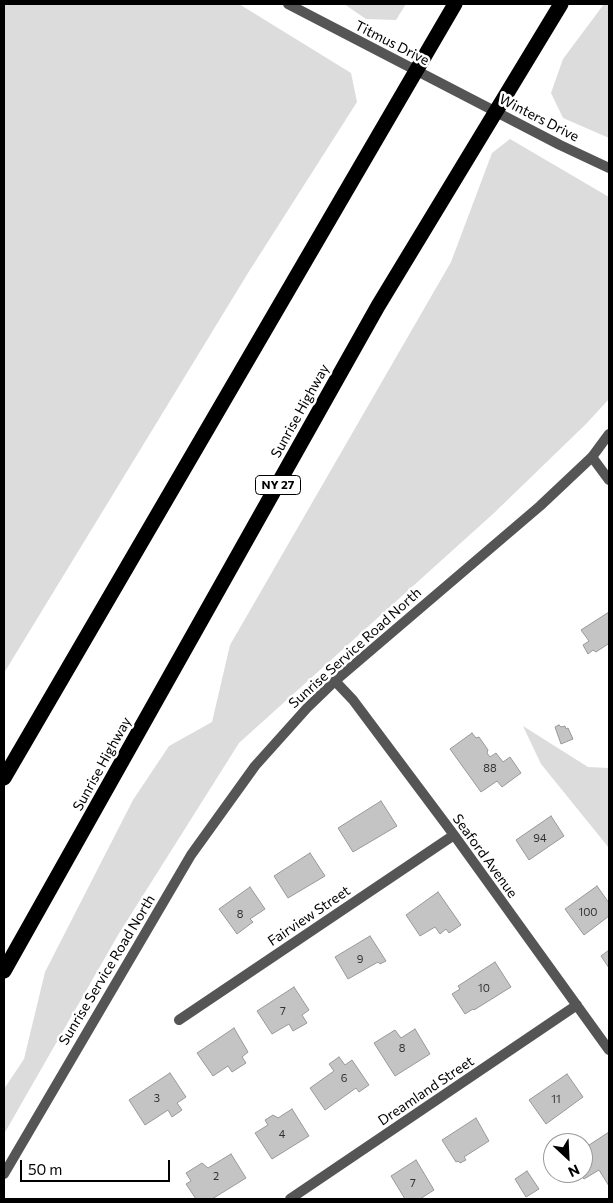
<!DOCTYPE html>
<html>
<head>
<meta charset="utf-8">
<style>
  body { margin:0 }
  #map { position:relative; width:613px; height:1203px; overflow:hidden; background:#fff; font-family:Commissioner,sans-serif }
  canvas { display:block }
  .frame { position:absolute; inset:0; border:5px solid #000; pointer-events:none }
  .north { position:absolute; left:543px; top:1133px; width:50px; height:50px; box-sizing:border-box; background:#fff; border:1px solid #999; border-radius:50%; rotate:155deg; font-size:14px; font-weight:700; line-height:20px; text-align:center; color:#000 }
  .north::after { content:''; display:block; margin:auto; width:18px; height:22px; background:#000; clip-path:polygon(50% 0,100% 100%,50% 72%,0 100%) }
  .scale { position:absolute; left:20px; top:1160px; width:150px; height:22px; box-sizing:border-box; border:2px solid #000; border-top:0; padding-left:6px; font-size:15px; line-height:18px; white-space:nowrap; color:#000; -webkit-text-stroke:4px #fff; paint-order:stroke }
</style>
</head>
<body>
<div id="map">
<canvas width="613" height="1203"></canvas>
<div class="frame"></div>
<div class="north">N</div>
<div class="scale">50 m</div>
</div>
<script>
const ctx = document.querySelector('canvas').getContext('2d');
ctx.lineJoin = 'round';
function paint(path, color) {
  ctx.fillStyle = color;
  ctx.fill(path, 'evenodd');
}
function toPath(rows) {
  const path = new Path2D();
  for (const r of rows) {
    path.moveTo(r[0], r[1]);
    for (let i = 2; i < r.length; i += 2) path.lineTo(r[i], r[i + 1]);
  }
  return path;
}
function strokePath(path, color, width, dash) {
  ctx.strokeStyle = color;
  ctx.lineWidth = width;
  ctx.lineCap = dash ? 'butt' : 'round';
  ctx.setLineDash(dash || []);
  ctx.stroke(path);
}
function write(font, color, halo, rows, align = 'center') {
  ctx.font = font + ' Commissioner,sans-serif';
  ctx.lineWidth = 5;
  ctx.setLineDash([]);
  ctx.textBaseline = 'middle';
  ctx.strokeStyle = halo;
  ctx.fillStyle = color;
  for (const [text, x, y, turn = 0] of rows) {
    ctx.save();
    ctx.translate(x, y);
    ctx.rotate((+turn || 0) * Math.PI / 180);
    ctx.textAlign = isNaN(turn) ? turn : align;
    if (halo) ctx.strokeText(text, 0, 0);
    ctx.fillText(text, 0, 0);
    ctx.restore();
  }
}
paint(toPath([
  [4,4,239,4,351,73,357,102,248,273,4,673],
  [344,4,406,4,396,20,366,19],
  [604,4,609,4,609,138,563,118,551,93,563,59],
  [510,139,609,197,609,399,586,424,494,513,239,743,118,935,4,1134,4,1089,24,1059,45,972,133,800,169,746,212,722,230,645,451,262,492,153],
  [523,726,588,767,609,768,609,848,541,764]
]), '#dcdcdc');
const building = toPath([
  [609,612,609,646,608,644,596,652,593,650,588,654,583,645,589,641,581,630,609,612],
  [559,725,561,727,565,726,566,729,568,728,573,739,561,744,555,727,559,725],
  [472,733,476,738,479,737,488,750,487,753,490,757,496,753,503,762,510,757,521,773,502,787,497,781,481,792,450,749,472,733],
  [381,801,397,826,353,852,338,828,381,801],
  [551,816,564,836,529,860,516,840,551,816],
  [310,853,325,876,288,898,274,876,310,853],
  [597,886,609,903,609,916,584,935,565,909,597,886],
  [250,887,265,909,250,919,253,922,237,934,219,909,250,887],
  [438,892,461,925,449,933,446,929,440,934,435,927,420,936,406,915,438,892],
  [370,936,386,961,380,964,378,962,348,979,335,957,370,936],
  [609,950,609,968,601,956,609,950],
  [495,962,511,987,474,1010,473,1009,465,1014,452,994,460,989,458,986,495,962],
  [294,987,309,1010,302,1015,307,1023,293,1031,289,1024,272,1034,257,1011,294,987],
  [234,1028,248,1052,242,1057,246,1063,232,1072,228,1066,213,1076,197,1053,234,1028],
  [415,1029,430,1054,395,1076,374,1043,395,1030,401,1038,415,1029],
  [339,1057,345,1065,352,1060,369,1085,359,1092,356,1088,325,1110,310,1088,334,1071,329,1064,339,1057],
  [170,1073,186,1097,177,1103,182,1110,172,1117,168,1110,145,1125,129,1100,170,1073],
  [567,1074,583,1097,546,1124,529,1100,567,1074],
  [292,1109,309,1136,272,1159,255,1133,268,1125,265,1120,273,1115,278,1118,292,1109],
  [476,1118,489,1141,464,1157,466,1160,460,1163,458,1161,456,1162,442,1140,476,1118],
  [609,1132,609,1186,599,1170,584,1179,579,1173,583,1173,583,1149,609,1132],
  [231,1154,246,1178,212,1199,196,1199,186,1184,191,1181,186,1173,202,1163,208,1168,231,1154],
  [416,1160,434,1190,420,1199,405,1199,391,1176,416,1160],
  [527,1171,539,1189,526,1197,515,1179,527,1171]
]);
paint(building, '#c4c4c4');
strokePath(building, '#999', 1);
strokePath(toPath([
  [288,4,560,145,609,168],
  [592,457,609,480],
  [335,681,353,700,454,835,609,1050],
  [179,1020,454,835],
  [290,1199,577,1005]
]), '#555', 10);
strokePath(toPath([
  [4,1174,191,855,255,766,307,708,335,681,540,506,592,457,609,434]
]), '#555', 10);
strokePath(toPath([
  [4,778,455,4],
  [4,971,378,306,561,4]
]), '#000', 15);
write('11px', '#313131', null, [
  ["88",490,768],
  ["94",540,838],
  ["100",588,912],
  ["8",240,914],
  ["9",360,959],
  ["10",484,988],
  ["7",283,1011],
  ["8",402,1048],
  ["6",344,1078],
  ["3",157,1098],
  ["11",556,1099],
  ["4",282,1134],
  ["2",216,1176],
  ["7",413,1183]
]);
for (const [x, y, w] of [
  [278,485,45]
]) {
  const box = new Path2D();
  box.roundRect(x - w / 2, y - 9.5, w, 19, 4);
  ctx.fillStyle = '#fff';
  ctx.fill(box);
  strokePath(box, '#000', 1);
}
write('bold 12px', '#000', null, [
  ["NY 27",278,485]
]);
write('14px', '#000', '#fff', [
  ["Titmus Drive",392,43,27],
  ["Winters Drive",539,118,27],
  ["Sunrise Highway",300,411,-61],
  ["Sunrise Service Road North",355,648,-42],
  ["Sunrise Highway",102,764,-61],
  ["Seaford Avenue",485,856,54],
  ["Fairview Street",309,916,-34],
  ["Sunrise Service Road North",107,970,-59],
  ["Dreamland Street",426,1091,-34]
]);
</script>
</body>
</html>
